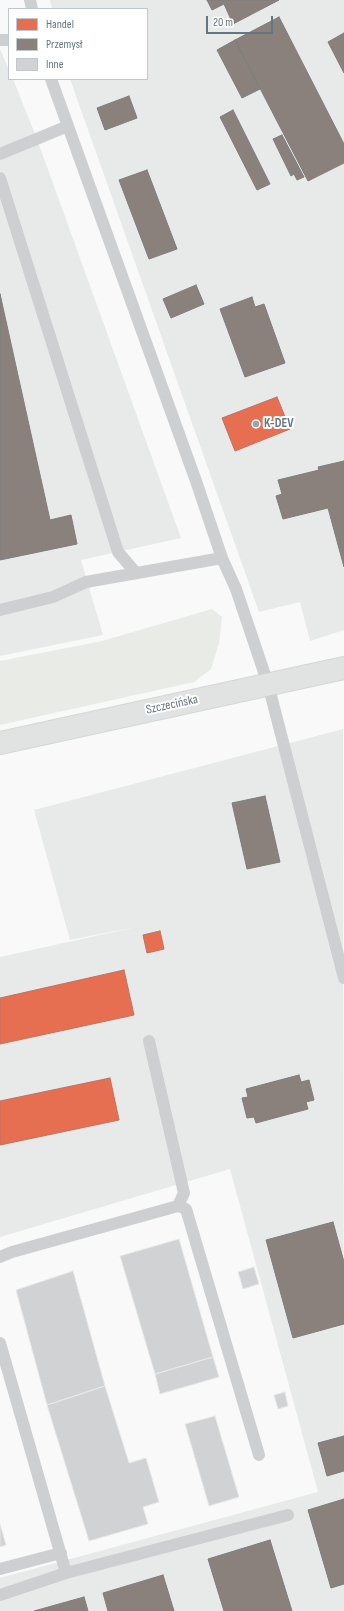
<!DOCTYPE html>
<html>
<head>
<meta charset="utf-8">
<style>
  body { margin:0 }
  #map { position:relative; width:344px; height:1611px; overflow:hidden; background:#f9f9f9; font-family:"Sofia Sans Condensed",sans-serif }
  canvas { display:block }
  .legend { position:absolute; left:8px; top:8px; width:140px; height:72px; box-sizing:border-box; background:#fff; border:1px solid #c1c8cd; margin:0; padding:5px 7px; list-style:none; font-size:12px; color:#657683 }
  .legend li { display:flex; align-items:center; gap:8px; height:20px }
  .legend b { width:20px; border:1px solid #c1c8cd }
  .scale { position:absolute; left:206px; top:16px; width:67px; height:18px; box-sizing:border-box; border:2px solid #657683; border-top:0; padding-left:5px; font-size:12px; line-height:14px; white-space:nowrap; color:#657683; -webkit-text-stroke:3px #fff; paint-order:stroke }
</style>
</head>
<body>
<div id="map">
<canvas width="344" height="1611"></canvas>
<ul class="legend">
<li><b style="height:11px;background:#e76f51"></b>Handel</li>
<li><b style="height:11px;background:#8a817c"></b>Przemysł</li>
<li><b style="height:11px;background:#d0d2d3"></b>Inne</li>
</ul>
<div class="scale">20 m</div>
</div>
<script>
const ctx = document.querySelector('canvas').getContext('2d');
ctx.lineJoin = 'round';
function paint(path, color) {
  ctx.fillStyle = color;
  ctx.fill(path, 'evenodd');
}
function toPath(rows) {
  const path = new Path2D();
  for (const r of rows) {
    path.moveTo(r[0], r[1]);
    for (let i = 2; i < r.length; i += 2) path.lineTo(r[i], r[i + 1]);
  }
  return path;
}
function strokePath(path, color, width, dash) {
  ctx.strokeStyle = color;
  ctx.lineWidth = width;
  ctx.lineCap = dash ? 'butt' : 'round';
  ctx.setLineDash(dash || []);
  ctx.stroke(path);
}
function write(font, color, halo, rows, align = 'center') {
  ctx.font = font + ' "Sofia Sans Condensed",sans-serif';
  ctx.lineWidth = 4;
  ctx.setLineDash([]);
  ctx.textBaseline = 'middle';
  ctx.strokeStyle = halo;
  ctx.fillStyle = color;
  for (const [text, x, y, turn = 0] of rows) {
    ctx.save();
    ctx.translate(x, y);
    ctx.rotate((+turn || 0) * Math.PI / 180);
    ctx.textAlign = isNaN(turn) ? turn : align;
    if (halo) ctx.strokeText(text, 0, 0);
    ctx.fillText(text, 0, 0);
    ctx.restore();
  }
}
paint(toPath([
  [50,0,344,0,344,630,310,641,300,602,259,612,70,79,147,79,147,9,52,9],
  [0,49,9,70,9,79,13,79,37,139,181,538,81,560,103,635,0,656],
  [343,729,344,1611,0,1611,0,1578,318,1492,230,1169,0,1237,0,957,136,927,70,940,34,810]
]), '#e8e9e9');
paint(toPath([
  [212,609,222,617,219,643,211,669,194,682,0,725,0,661,102,641]
]), '#e8ebe6');
const shops = toPath([
  [277,397,290,429,235,451,222,418,277,397],
  [160,931,164,949,147,953,143,935,160,931],
  [124,970,134,1015,0,1044,0,998,124,970],
  [110,1078,119,1120,0,1145,0,1101,110,1078]
]);
paint(shops, '#e76f51');
strokePath(shops, '#c07160', 1);
const industry = toPath([
  [207,0,279,0,233,24,224,4,212,10,207,0],
  [279,17,344,144,344,163,308,181,235,40,279,17],
  [344,33,344,73,328,42,344,33],
  [235,40,260,89,242,98,217,50,235,40],
  [129,96,137,118,105,130,97,108,129,96],
  [233,110,270,184,257,190,220,117,233,110],
  [282,135,304,177,297,180,294,174,291,176,273,139,282,135],
  [147,170,177,249,149,259,119,180,147,170],
  [196,285,204,304,171,318,163,299,196,285],
  [0,294,50,520,71,515,77,544,0,560,0,294],
  [252,297,255,307,264,304,285,363,245,377,220,309,252,297],
  [344,461,344,567,328,508,283,519,276,496,282,494,278,480,319,470,318,467,344,461],
  [265,796,280,862,247,869,232,803,265,796],
  [299,1075,301,1082,309,1080,314,1100,306,1102,308,1109,256,1123,254,1117,247,1118,242,1098,248,1097,246,1089,299,1075],
  [333,1222,344,1262,344,1324,293,1338,266,1240,333,1222],
  [344,1436,344,1471,327,1476,318,1443,344,1436],
  [344,1499,344,1584,331,1588,308,1510,344,1499],
  [270,1540,292,1611,224,1611,208,1559,270,1540],
  [163,1575,174,1611,108,1611,103,1593,163,1575],
  [84,1597,88,1611,34,1611,84,1597]
]);
paint(industry, '#8a817c');
strokePath(industry, '#7f7e7e', 1);
const building = toPath([
  [179,1239,213,1357,155,1374,120,1256,179,1239],
  [254,1267,259,1284,243,1289,238,1272,254,1267],
  [73,1271,105,1386,47,1405,16,1290,73,1271],
  [213,1357,219,1377,160,1394,155,1374,213,1357],
  [105,1386,129,1463,146,1458,159,1502,143,1507,148,1524,89,1541,47,1405,105,1386],
  [285,1392,288,1406,278,1409,274,1395,285,1392],
  [215,1416,239,1497,209,1506,185,1424,215,1416],
  [0,1524,6,1545,0,1547,0,1524]
]);
paint(building, '#d0d2d3');
strokePath(building, '#e8e8e8', 1);
const secondary = toPath([
  [0,743,344,668]
]);
strokePath(secondary, '#d5d6d7', 24);
strokePath(toPath([
  [30,0,32,9],
  [0,40,9,40],
  [51,79,196,481,222,558,236,589,268,684,344,978],
  [0,154,68,126],
  [0,178,118,552,136,573],
  [0,610,53,597,86,582,222,558],
  [149,1041,184,1193,178,1206],
  [0,1257,12,1252,178,1206,186,1209,259,1455],
  [0,1343,66,1573,288,1515],
  [0,1569,61,1553],
  [0,1595,66,1573]
]), '#cecfd0', 12);
strokePath(secondary, '#e1e2e2', 22);
for (const [x, y, r, color] of [
  [256,424,4,"#99a4ac"]
]) {
  const dot = new Path2D();
  dot.arc(x, y, r, 0, 2 * Math.PI);
  ctx.fillStyle = color;
  ctx.fill(dot);
  strokePath(dot, '#fff', 1.5);
}
write('bold 13px', '#657683', '#fff', [
  ["K-DEV",264,424]
], 'left');
write('13px', '#657683', '#fff', [
  ["Szczecińska",172,705,-12]
]);
</script>
</body>
</html>
